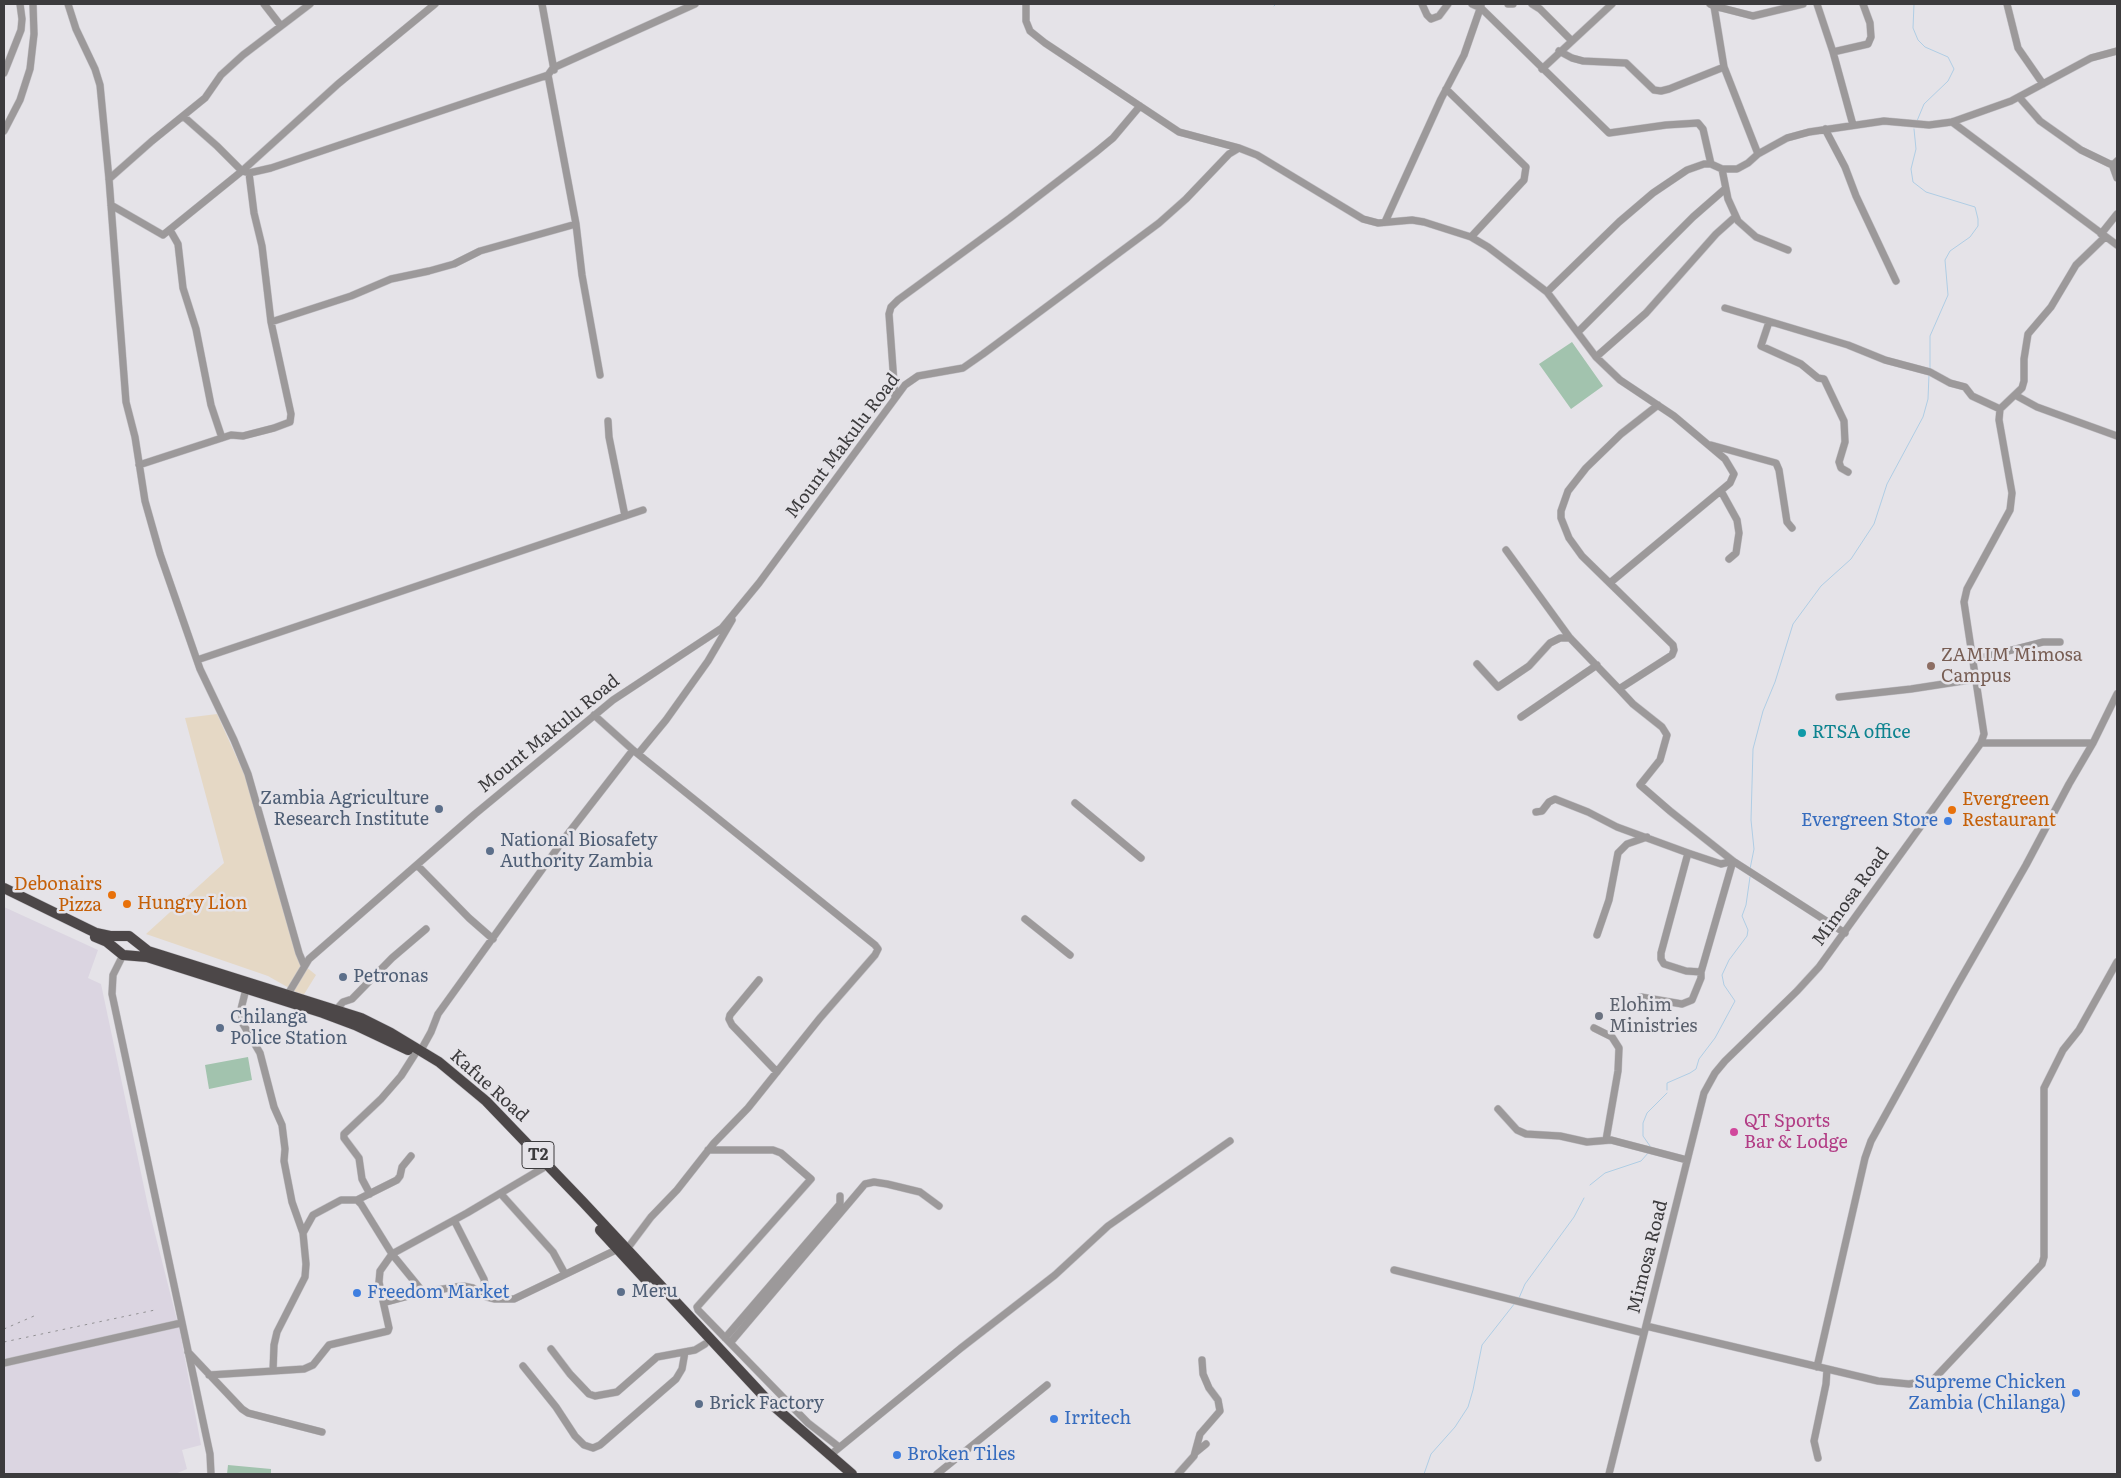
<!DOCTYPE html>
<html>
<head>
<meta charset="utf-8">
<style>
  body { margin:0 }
  #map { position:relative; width:2121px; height:1478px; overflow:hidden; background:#e5e3e8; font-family:Literata,serif }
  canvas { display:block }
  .frame { position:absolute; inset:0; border:5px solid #3c3b3d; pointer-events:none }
</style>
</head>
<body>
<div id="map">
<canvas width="2121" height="1478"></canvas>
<div class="frame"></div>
</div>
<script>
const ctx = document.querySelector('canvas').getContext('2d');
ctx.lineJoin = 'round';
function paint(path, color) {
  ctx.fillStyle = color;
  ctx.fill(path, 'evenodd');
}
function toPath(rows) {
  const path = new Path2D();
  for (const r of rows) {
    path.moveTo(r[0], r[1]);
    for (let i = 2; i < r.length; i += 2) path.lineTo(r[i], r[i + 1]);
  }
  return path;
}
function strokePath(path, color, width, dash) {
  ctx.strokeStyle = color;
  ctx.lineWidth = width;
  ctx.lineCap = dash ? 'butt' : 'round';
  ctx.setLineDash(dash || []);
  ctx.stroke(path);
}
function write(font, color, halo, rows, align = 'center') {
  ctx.font = font + ' Literata,serif';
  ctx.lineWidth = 5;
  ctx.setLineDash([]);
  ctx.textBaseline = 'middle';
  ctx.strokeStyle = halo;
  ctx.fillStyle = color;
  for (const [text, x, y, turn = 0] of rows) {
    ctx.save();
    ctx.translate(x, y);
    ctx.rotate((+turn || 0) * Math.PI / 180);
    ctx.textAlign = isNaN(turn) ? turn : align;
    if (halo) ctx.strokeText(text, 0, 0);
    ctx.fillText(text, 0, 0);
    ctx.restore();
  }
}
paint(toPath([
  [217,714,245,776,300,962,316,975,303,996,268,976,146,934,224,863,185,718]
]), '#e5d8c5');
paint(toPath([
  [4,907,98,950,88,978,101,984,148,1206,180,1332,201,1445,182,1450,187,1469,175,1474,4,1474]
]), '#dbd5e1');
paint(toPath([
  [1572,342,1603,386,1571,409,1539,364],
  [248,1057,252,1080,209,1089,205,1065],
  [228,1465,271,1469,271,1474,227,1474]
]), '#a2c3ae');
strokePath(toPath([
  [1914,4,1913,28,1918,40,1925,47,1948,57,1954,69,1948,81,1924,104,1917,121],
  [1274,6,1276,4],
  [1914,129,1916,149,1911,169,1913,182,1926,192,1975,207,1978,219,1978,226,1970,237,1950,251,1945,260,1948,295,1930,336,1930,368],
  [1750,869,1754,849,1751,820,1753,749,1763,711,1775,682,1793,624,1821,586,1851,559,1874,524,1887,484,1923,417,1928,399,1929,374],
  [1667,1090,1667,1083,1690,1073,1696,1069,1699,1059,1715,1038,1735,1001,1724,985,1722,975,1729,960,1747,936,1748,930,1742,916,1746,905,1750,877],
  [1650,1146,1643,1136,1643,1123,1647,1113,1667,1093],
  [1590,1185,1605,1173,1641,1161,1649,1152],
  [1519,1298,1525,1284,1574,1217,1584,1198],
  [1424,1474,1431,1454,1455,1427,1468,1407,1473,1390,1482,1345,1515,1303]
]), '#afcde4', 1);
const minor = toPath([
  [68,4,76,29,95,69,100,85,109,179,126,402,135,437,145,501,160,554,200,669,234,740,248,774,299,953,304,965],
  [264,4,281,26],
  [542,4,554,70],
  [1026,4,1026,21,1030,31,1045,43,1179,132,1239,148],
  [1422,4,1427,15,1431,19,1439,16,1448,4],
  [1472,4,1481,8,1609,133,1666,125,1698,123,1703,129,1711,164],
  [1508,4,1513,4],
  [1532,4,1540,9,1571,40],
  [1710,4,1714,6,1724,67,1758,154],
  [1817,4,1833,52,1853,125],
  [2007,4,2018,48,2043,84],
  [1714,6,1753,16,1803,4],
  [1559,51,1572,58,1583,61,1626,63,1654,90,1661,91,1669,89,1724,67],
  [1833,52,1868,44,1871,37,1870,23,1863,4],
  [1542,69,1612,4],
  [4,73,21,30,22,19,20,4],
  [1446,89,1526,167,1524,180,1471,237],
  [2019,97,2040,121,2081,150,2110,164,2114,164,2117,161],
  [183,116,217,146,242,171,338,84,435,4],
  [1952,122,2117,245],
  [1825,129,1845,167,1856,196,1896,281],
  [4,131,20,100,30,69,34,34,33,4],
  [2112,164,2117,178],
  [1722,169,1728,199,1738,221,1756,237,1788,250],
  [249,173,271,168,548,75],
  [109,179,152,141,205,98,221,75,243,55,310,4],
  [111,205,163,235,242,171,249,173,254,213,262,246,271,322,291,414,290,422,274,428,243,436,231,435,139,465],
  [1385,222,1441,99,1464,55,1481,6],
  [170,230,178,244,183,288,196,329,211,405,222,438],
  [2101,234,2117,214],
  [1547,292,1619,222,1653,193,1687,170,1704,164,1711,164,1722,169,1737,169,1748,163,1758,154,1787,138,1809,132,1884,121,1929,125,1952,122,2011,101,2091,58,2117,51],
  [1725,308,1848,345,1885,360,1930,372,1950,383,1965,387,1972,396,2000,409],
  [271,322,351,296,391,279,429,271,454,264,480,251,576,224],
  [1769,322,1761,346,1801,364,1818,378,1824,379,1844,421,1845,442,1839,462,1841,468,1848,472],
  [1578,332,1693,217,1725,189],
  [1596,357,1646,313,1716,234,1735,217],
  [600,375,582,275,576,224,548,75,553,68,695,4],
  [2015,395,2037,407,2117,436],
  [895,397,889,314,891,307,898,300,1010,218,1096,152,1113,138,1140,106],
  [608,421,609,437,625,516],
  [1711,445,1776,463,1779,470,1787,522,1792,528],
  [1721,491,1737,520,1739,533,1736,553,1729,559],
  [1506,550,1570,638,1619,689,1672,655,1674,650,1673,645,1582,556,1569,538,1561,518,1561,511,1568,491,1586,468,1621,434,1658,405],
  [197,660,643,510],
  [1973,660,2043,642,2060,642],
  [1477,664,1498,687,1529,666,1550,643,1560,638,1570,638],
  [1619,689,1633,704,1662,727,1667,735,1660,760,1640,785,1670,811,1733,861,1845,933],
  [1839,697,1911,689,1976,679],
  [594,715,633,750,875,945,878,949,875,955,820,1018,748,1108,714,1143,677,1190,651,1217,627,1249],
  [1521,717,1597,665],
  [2093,743,2117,694],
  [638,754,666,720,708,661,732,620],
  [1075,803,1141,858],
  [1536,812,1542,811,1549,802,1555,799,1588,812,1617,827,1688,853,1721,864,1733,861],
  [1688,853,1661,953,1661,959,1664,964,1686,971,1701,972],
  [417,865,469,918,493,939],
  [1025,919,1070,955],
  [1597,935,1609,900,1618,853,1627,844,1647,837],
  [123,955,113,975,112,994,210,1454,211,1474],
  [759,980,730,1015,729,1019,732,1025,777,1072],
  [246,989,241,1009,243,1024,260,1053,274,1107,282,1125,285,1149,284,1161,292,1202,303,1233],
  [288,994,309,959,475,814,613,700,722,628,759,583,905,385,918,376,963,368,983,354,1159,223,1186,199,1229,154,1239,148,1257,155,1363,219,1378,223,1412,220,1424,222,1471,237,1488,247,1547,292,1596,357,1620,380,1674,416,1725,459,1734,474,1730,483,1611,582],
  [1641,997,1682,1004,1692,1000,1701,978,1701,972,1733,861],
  [336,1010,343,1002,352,999,392,958,426,929],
  [1594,1028,1612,1037,1619,1048,1618,1071,1606,1140],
  [421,1050,431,1032,438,1014,564,839,633,750],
  [1498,1109,1517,1130,1526,1134,1560,1136,1587,1142,1611,1140,1687,1160],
  [708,1150,773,1150,781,1153,811,1179,697,1307,698,1310,808,1423,839,1447],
  [370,1194,362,1179,359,1158,344,1138,344,1134,381,1099,401,1076,415,1054],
  [501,1194,553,1252,565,1274],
  [357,1200,397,1180,400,1176,402,1167,411,1156],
  [454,1220,484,1279,487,1297],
  [1394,1270,1644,1333],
  [423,1292,386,1302,383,1301,379,1282,380,1271,392,1254,467,1213,543,1168],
  [383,1301,389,1328,388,1331,329,1345,313,1365,304,1369,273,1371,274,1345,277,1332,305,1277,306,1264,303,1233,313,1215,341,1200,357,1200,361,1204,392,1254,423,1292,463,1286,473,1288,487,1297,495,1299,514,1299,618,1249],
  [1646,1326,1878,1381,1909,1384,1933,1380,2042,1264,2044,1257,2044,1088,2063,1050,2079,1030,2117,962],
  [725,1338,840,1204,840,1196],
  [731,1342,865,1184,874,1182,887,1184,920,1192,939,1206],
  [551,1349,570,1374,589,1394,595,1396,617,1392,657,1357,695,1350,705,1344],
  [188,1352,242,1409,248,1413,322,1432],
  [4,1363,181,1323],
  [523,1366,556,1407,575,1436,584,1445,593,1448,600,1445,676,1379,682,1369,685,1352],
  [1817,1367,1865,1158,1871,1141,1955,989,2026,865,2069,784,2093,743,1981,743],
  [209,1375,273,1371],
  [1195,1453,1206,1444],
  [829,1456,961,1348,1055,1275,1108,1226,1230,1141],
  [1818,1458,1814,1441,1826,1384,1827,1369],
  [937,1474,1047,1385],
  [1178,1474,1194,1456,1200,1434,1220,1411,1218,1400,1209,1388,1203,1374,1202,1360],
  [1609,1474,1704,1093,1715,1073,1725,1061,1797,991,1819,967,1981,743,1984,734,1964,602,1967,589,2010,510,2012,493,1999,420,2000,409,2022,388,2024,381,2024,359,2028,334,2051,307,2076,265,2105,237]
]);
const highway = toPath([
  [4,888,96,933,110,936,129,936,148,951,361,1018,391,1033,439,1062,486,1101,583,1202,770,1403,852,1474],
  [95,937,107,942,123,955,147,957,323,1013,355,1025,408,1050],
  [600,1230,646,1280]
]);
strokePath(minor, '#c3c1c6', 8);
strokePath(highway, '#c3c1c6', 11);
strokePath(minor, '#9c999a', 7);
strokePath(highway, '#4c4748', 10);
strokePath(toPath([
  [4,1329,34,1316],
  [4,1342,155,1310]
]), '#929194', 1, [2.5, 5]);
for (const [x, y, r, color] of [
  [1931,666,5,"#8d6e63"],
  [1802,733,5,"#0f9aa8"],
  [439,809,5,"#5c6f8a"],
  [1952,810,5,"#e8710a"],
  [1948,821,5,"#3f7fe0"],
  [490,851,5,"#5c6f8a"],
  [112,895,5,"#e8710a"],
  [127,904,5,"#e8710a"],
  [343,977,5,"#5c6f8a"],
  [1599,1016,5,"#6b7280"],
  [220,1028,5,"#5c6f8a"],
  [1734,1132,5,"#d1479c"],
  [621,1292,5,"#5c6f8a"],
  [357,1293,5,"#3f7fe0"],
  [2076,1393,5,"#3f7fe0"],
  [699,1404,5,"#5c6f8a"],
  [1054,1419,5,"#3f7fe0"],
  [897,1455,5,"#3f7fe0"]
]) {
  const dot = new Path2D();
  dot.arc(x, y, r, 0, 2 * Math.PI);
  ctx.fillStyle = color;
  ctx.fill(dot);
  strokePath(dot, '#e5e3e8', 2);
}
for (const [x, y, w] of [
  [538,1155,32]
]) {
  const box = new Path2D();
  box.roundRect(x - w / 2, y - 13.5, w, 27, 4);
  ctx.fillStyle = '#e5e3e8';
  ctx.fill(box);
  strokePath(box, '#3c3b3d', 1);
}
write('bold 16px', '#3c3b3d', null, [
  ["T2",538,1155]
]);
write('18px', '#3c3b3d', '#e5e3e8', [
  ["Mount Makulu Road",843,446,-53],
  ["Mount Makulu Road",549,734,-39],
  ["Mimosa Road",1851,897,-54],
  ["Kafue Road",489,1086,42],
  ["Mimosa Road",1648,1257,-76]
]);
write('18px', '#785e54', '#e5e3e8', [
  ["ZAMIM Mimosa",1941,656],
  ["Campus",1941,677]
], 'left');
write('18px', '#0d838f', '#e5e3e8', [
  ["RTSA office",1812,733]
], 'left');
write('18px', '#4e5e75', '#e5e3e8', [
  ["Zambia Agriculture",429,799,"right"],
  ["Research Institute",429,820,"right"],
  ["National Biosafety",500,841],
  ["Authority Zambia",500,862],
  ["Petronas",353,977],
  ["Chilanga",230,1018],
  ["Police Station",230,1039],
  ["Meru",631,1292],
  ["Brick Factory",709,1404]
], 'left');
write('18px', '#c56008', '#e5e3e8', [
  ["Evergreen",1962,800],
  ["Restaurant",1962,821],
  ["Debonairs",102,885,"right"],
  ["Pizza",102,906,"right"],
  ["Hungry Lion",137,904]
], 'left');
write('18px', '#366cbe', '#e5e3e8', [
  ["Evergreen Store",1938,821,"right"],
  ["Freedom Market",367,1293],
  ["Supreme Chicken",2066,1383,"right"],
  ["Zambia (Chilanga)",2066,1404,"right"],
  ["Irritech",1064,1419],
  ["Broken Tiles",907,1455]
], 'left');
write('18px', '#5b616d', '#e5e3e8', [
  ["Elohim",1609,1006],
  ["Ministries",1609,1027]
], 'left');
write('18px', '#b23c85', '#e5e3e8', [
  ["QT Sports",1744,1122],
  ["Bar & Lodge",1744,1143]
], 'left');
</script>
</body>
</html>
